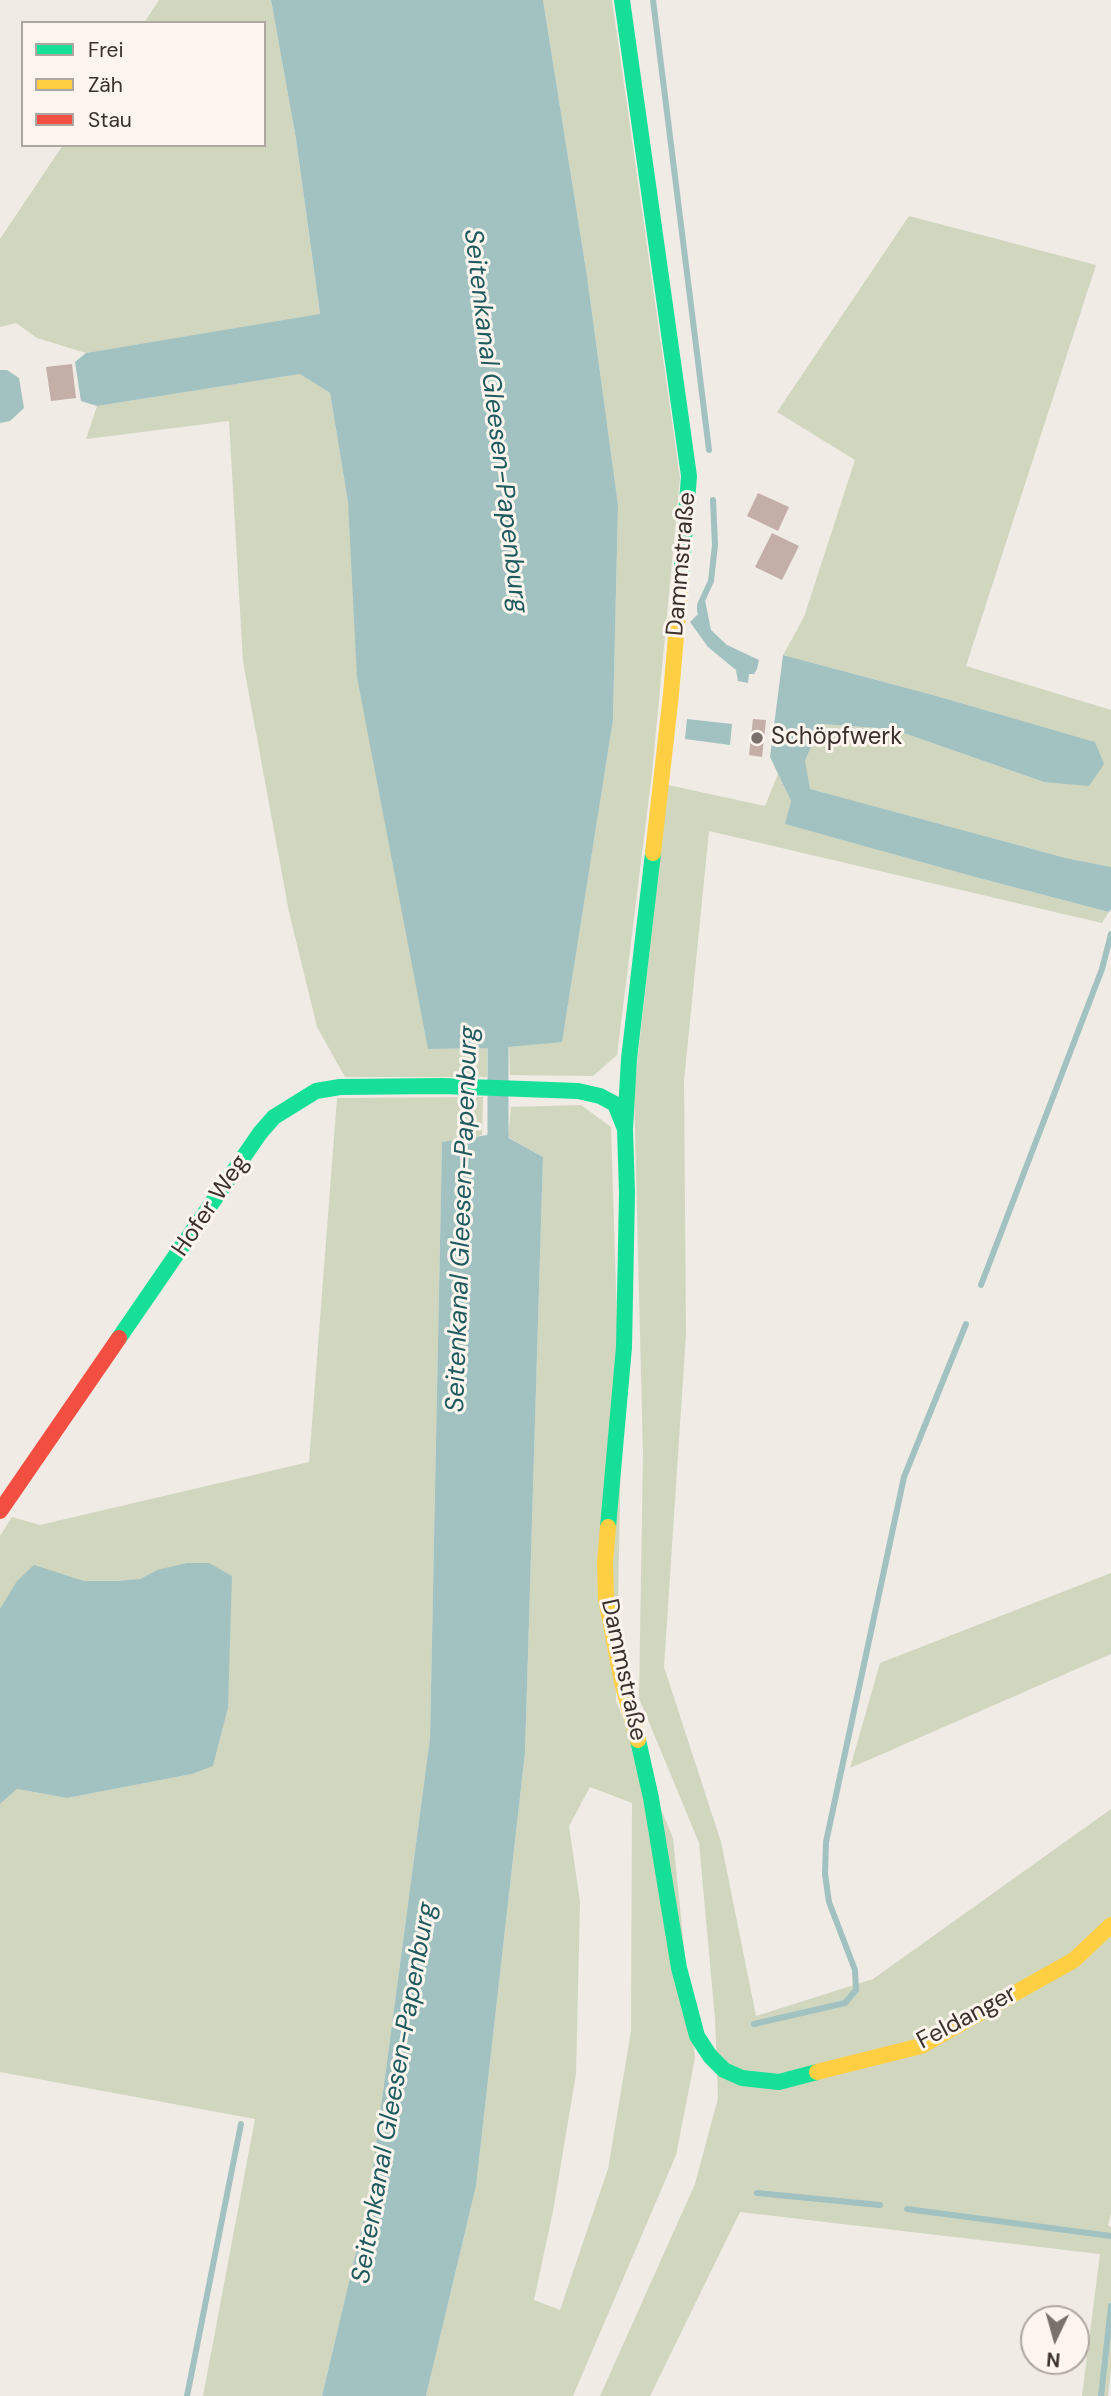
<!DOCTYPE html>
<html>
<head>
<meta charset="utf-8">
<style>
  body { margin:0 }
  #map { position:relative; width:1111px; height:2396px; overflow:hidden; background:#f0ebe5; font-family:"DM Sans",sans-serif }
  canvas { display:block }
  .legend { position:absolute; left:21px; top:21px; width:245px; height:126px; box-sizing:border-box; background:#fbf5ee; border:2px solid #aea6a0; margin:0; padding:9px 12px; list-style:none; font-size:21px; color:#3b302b }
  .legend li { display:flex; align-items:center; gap:14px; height:35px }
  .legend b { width:35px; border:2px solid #aea6a0 }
  .north { position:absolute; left:1020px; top:2305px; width:70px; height:70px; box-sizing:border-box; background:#fbf5ee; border:2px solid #aea6a0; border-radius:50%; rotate:185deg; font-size:19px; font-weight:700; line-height:28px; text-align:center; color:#3b302b }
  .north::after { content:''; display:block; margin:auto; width:24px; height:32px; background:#7a716c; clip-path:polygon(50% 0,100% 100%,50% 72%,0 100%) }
</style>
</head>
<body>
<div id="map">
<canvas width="1111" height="2396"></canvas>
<ul class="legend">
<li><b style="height:9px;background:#16e098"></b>Frei</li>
<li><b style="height:9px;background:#ffcf43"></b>Zäh</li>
<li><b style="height:9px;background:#f24e42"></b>Stau</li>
</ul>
<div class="north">N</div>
</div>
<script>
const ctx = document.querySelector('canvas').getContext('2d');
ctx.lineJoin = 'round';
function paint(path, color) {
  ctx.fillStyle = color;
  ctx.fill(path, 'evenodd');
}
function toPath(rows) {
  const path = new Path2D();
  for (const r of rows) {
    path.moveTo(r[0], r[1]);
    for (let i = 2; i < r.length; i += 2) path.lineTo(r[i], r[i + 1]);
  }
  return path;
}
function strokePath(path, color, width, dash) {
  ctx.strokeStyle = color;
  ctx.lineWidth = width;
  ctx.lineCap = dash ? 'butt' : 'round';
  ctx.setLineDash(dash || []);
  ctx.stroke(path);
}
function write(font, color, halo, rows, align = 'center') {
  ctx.font = font + ' "DM Sans",sans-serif';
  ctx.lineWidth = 6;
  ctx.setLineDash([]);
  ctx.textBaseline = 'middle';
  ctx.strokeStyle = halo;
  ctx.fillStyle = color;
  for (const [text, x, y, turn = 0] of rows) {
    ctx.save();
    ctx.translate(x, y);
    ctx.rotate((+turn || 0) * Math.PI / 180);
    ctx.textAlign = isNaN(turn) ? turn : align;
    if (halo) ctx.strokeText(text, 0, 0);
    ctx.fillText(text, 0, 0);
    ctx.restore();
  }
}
paint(toPath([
  [159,0,271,0,296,139,320,315,86,353,37,338,16,323,0,327,0,239,63,145,264,145,264,23,144,23],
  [543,0,612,0,680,478,652,773,617,1055,593,1076,510,1075,509,1047,562,1041,613,720,618,505,587,276],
  [909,216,1096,265,966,666,1111,710,1111,867,1066,858,809,789,805,761,821,724,892,729,1044,782,1094,742,933,695,783,655,804,617,855,460,777,412],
  [300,374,330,393,348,502,429,1049,487,1048,487,1077,345,1077,317,1027,289,912,243,662,229,421,86,439,97,406],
  [778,774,791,801,786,824,975,877,1109,912,1102,923,709,831,684,1081,686,1334,664,1667,721,1842,756,2016,873,1979,1111,1809,1111,2213,1108,2225,1111,2227,1111,2370,1108,2396,1082,2396,1100,2254,740,2212,650,2396,600,2396,695,2184,718,2098,715,2019,699,1843,639,1698,643,1454,634,1092,668,785,765,806],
  [483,1097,482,1135,442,1143,430,1738,369,2197,322,2396,203,2396,255,2119,0,2072,0,1804,17,1789,67,1798,192,1774,213,1766,228,1708,157,1570,140,1579,116,1581,84,1581,61,1574,0,1609,0,1536,12,1517,40,1525,309,1462,337,1098],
  [581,1105,611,1127,621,1449,616,1701,673,1838,695,2058,676,2155,573,2396,426,2396,476,2186,525,1753,543,1157,508,1137,511,1107],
  [590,1787,632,1803,631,2031,608,2169,560,2310,534,2300,553,2211,576,2074,580,1902,569,1826],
  [1111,1573,1111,1654,850,1768,880,1663]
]), '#d1d6bf');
paint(toPath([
  [271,0,543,0,587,276,618,505,613,720,562,1042,498,1048,428,1049,357,677,348,502,330,393,300,374,97,406,81,401,75,362,86,353,320,314,296,139],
  [0,370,7,370,19,378,24,408,10,421,0,423],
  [705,600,711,630,727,645,759,660,757,669,754,674,749,674,748,683,738,681,736,670,708,647,690,622,698,614,700,605],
  [783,655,933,695,1095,742,1104,764,1089,786,1044,782,892,729,821,724,805,761,810,789,1066,858,1111,867,1111,909,1109,912,975,877,785,824,791,801,770,757],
  [687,719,732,724,730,745,685,739],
  [500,1133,543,1157,525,1753,476,2186,426,2396,322,2396,369,2197,430,1738,442,1142],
  [187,1563,209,1563,232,1576,228,1708,213,1766,192,1774,67,1798,17,1789,0,1804,0,1609,17,1581,34,1565,84,1581,116,1581,140,1579,157,1570]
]), '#a1c2c1');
strokePath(toPath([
  [653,0,709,450],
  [700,611,700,605,711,581,715,545,713,500],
  [981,1285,1102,969,1111,934],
  [754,2024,845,2003,856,1990,855,1970,829,1902,825,1874,826,1842,904,1477,966,1324],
  [757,2193,880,2205],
  [907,2209,1111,2236],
  [187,2396,241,2124],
  [1101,2396,1111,2306]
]), '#a1c2c1', 6);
strokePath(toPath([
  [498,1161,498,1022]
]), '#a1c2c1', 21);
paint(toPath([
  [72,364,76,398,51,401,46,367],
  [758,493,789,507,778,531,747,516],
  [772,533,799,546,782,580,755,567],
  [753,719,766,720,762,757,749,755]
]), '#c3afa7');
strokePath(toPath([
  [622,0,689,476,681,579],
  [119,1338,260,1133,274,1117,316,1091,340,1087,442,1086,578,1091,600,1096,615,1104,625,1129],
  [608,1527,624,1347,627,1193,625,1129,629,1059,653,853],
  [638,1740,651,1798,679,1968,697,2036,710,2056,724,2070,742,2078,779,2082,817,2072]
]), '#16e098', 16);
strokePath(toPath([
  [653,853,671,694,681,579],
  [608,1527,605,1563,606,1599,622,1682,638,1740],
  [817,2072,921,2046,1074,1960,1111,1925]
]), '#ffcf43', 16);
strokePath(toPath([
  [0,1511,119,1338]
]), '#f24e42', 16);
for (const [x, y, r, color] of [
  [757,738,7,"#7a716c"]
]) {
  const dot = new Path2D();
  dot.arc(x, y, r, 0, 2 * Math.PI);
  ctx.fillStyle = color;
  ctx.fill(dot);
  strokePath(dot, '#fbf5ee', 2.5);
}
write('24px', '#3b302b', '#fbf5ee', [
  ["Dammstraße",682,564,-85],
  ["Hofer Weg",211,1206,-56],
  ["Dammstraße",623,1670,78],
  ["Feldanger",967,2018,-28]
]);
write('24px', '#3b302b', '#fbf5ee', [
  ["Schöpfwerk",771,738]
], 'left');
write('italic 26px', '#1f5a5e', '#fbf5ee', [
  ["Seitenkanal Gleesen-Papenburg",495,421,83],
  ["Seitenkanal Gleesen-Papenburg",463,1219,-88],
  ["Seitenkanal Gleesen-Papenburg",395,2093,-80]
]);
</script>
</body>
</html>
